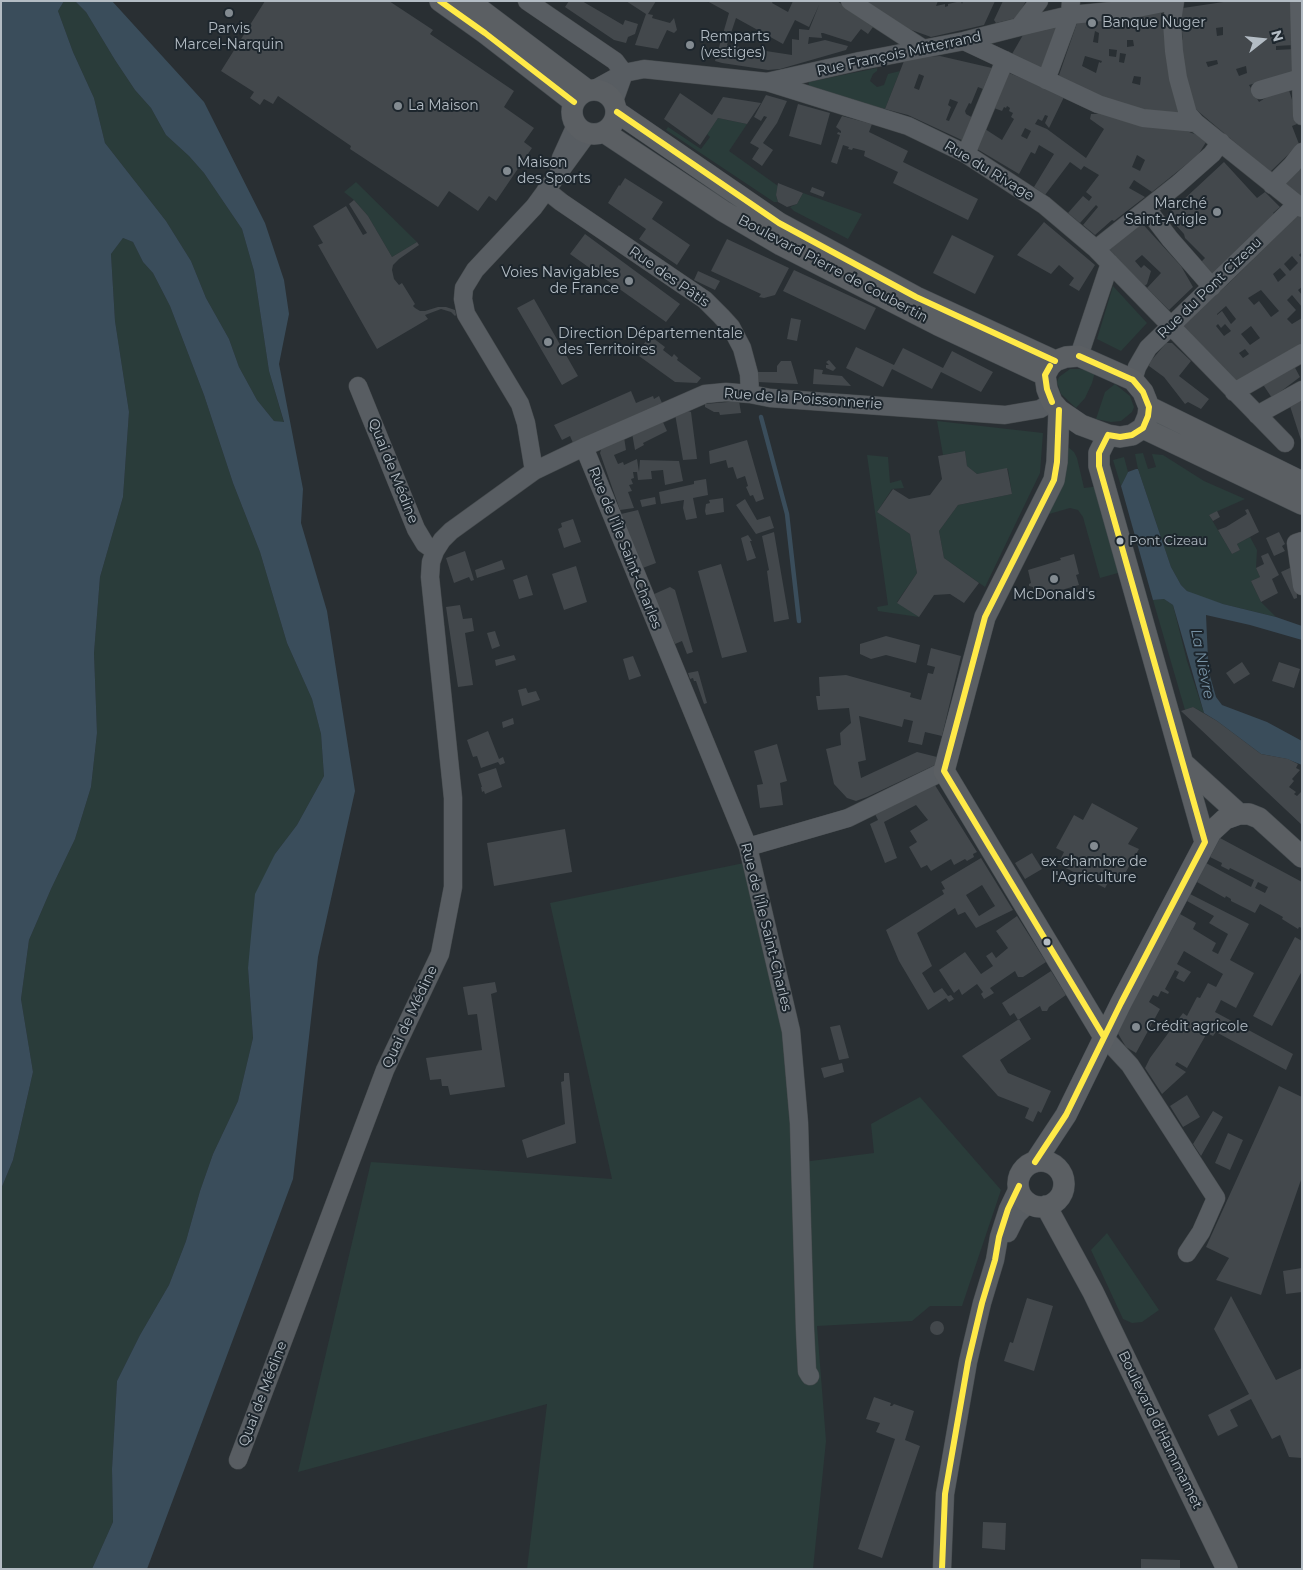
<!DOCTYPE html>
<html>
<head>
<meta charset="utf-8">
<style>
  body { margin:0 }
  #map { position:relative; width:1303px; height:1570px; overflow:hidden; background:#292f33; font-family:Montserrat,sans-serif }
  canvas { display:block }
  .frame { position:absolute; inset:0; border:2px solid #b3bcc4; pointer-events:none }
  .north { position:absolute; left:1238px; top:15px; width:50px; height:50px; -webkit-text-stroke:4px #1d262d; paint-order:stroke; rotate:74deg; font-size:14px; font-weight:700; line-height:20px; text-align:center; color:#b3bcc4 }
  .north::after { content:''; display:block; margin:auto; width:18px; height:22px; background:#b3bcc4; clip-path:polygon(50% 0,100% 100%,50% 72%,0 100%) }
</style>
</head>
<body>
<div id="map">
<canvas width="1303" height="1570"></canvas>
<div class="frame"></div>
<div class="north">N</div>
</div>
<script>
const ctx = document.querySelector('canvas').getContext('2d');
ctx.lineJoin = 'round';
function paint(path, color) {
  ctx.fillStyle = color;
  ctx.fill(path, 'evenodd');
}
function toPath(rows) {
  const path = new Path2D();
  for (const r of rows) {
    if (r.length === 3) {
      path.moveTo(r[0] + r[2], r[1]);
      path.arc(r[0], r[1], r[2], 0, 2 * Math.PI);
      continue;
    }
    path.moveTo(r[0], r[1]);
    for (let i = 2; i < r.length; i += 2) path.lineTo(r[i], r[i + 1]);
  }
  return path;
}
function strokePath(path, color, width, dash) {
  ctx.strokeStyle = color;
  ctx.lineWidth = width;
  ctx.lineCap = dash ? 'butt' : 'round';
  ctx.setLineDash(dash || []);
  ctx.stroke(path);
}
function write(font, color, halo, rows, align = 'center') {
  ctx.font = font + ' Montserrat,sans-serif';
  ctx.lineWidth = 4;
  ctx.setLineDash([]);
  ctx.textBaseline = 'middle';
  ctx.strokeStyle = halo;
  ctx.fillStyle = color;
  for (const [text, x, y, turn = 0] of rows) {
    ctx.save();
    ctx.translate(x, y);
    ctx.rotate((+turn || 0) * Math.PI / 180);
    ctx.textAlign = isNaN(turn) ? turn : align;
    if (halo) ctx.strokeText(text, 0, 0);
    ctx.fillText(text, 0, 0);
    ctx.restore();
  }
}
paint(toPath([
  [64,1,75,1,86,12,115,60,135,90,151,108,166,135,189,156,204,173,242,229,254,271,269,371,284,423,274,421,257,400,239,367,229,339,206,298,191,261,166,221,105,143,94,98,73,52,58,11],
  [877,68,877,71,873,74,870,81,877,87,884,85,888,74,900,71,885,109,808,88,809,82],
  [718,118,747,124,729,151,778,186,776,195,778,202,774,202,666,130,668,127,701,149,710,137,707,134],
  [356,182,417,242,392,257,368,216,354,200,344,192],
  [803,193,862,214,848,239,794,211,790,207,797,204],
  [123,238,133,242,143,262,153,273,170,306,204,395,233,483,260,552,287,643,312,699,321,734,324,776,297,825,275,854,248,968,253,1038,238,1101,213,1154,200,1191,186,1241,169,1285,140,1335,117,1381,112,1469,113,1522,92,1569,1,1569,1,1189,13,1160,33,1072,21,999,29,940,51,889,75,839,91,787,97,733,94,653,100,577,123,497,129,412,115,321,111,254],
  [1113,286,1147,323,1121,351,1097,339],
  [1070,369,1080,369,1095,372,1092,383,1085,398,1076,408,1061,394,1057,382,1059,377],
  [1115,384,1130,396,1134,407,1132,412,1121,421,1111,422,1096,419,1105,392],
  [937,421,1043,433,1040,473,985,587,944,558,939,531,958,505,1012,494,1008,469,977,474,967,466,965,451,943,455],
  [1067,446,1074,452,1077,458,1084,488,1100,486,1125,571,1100,578,1083,517,1078,510,1070,508,1042,516],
  [1143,453,1148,469,1156,467,1152,454,1163,455,1204,481,1245,499,1209,515,1232,554,1240,550,1237,544,1250,537,1257,550,1256,568,1260,577,1251,581,1261,602,1276,617,1223,604,1197,596,1187,591,1181,585,1171,567,1138,469,1135,454],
  [867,455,888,457,890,483,901,480,904,488,892,489,877,512,910,534,917,573,897,602,919,617,878,611,877,607,888,605],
  [1124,457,1128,472,1121,486,1113,460],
  [1164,599,1173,605,1187,661,1204,713,1193,707,1185,710,1153,600],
  [744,863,785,1040,795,1163,874,1153,871,1124,920,1097,1001,1190,962,1306,930,1306,912,1321,817,1326,826,1441,813,1569,527,1569,547,1404,298,1472,371,1162,612,1179,550,903],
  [1107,1233,1159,1310,1142,1322,1132,1323,1123,1319,1091,1250]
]), '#2a3c3a');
paint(toPath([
  [1,1,64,1,58,11,73,52,94,98,105,143,166,221,191,261,206,298,229,339,239,367,257,400,274,421,284,422,269,371,254,271,242,229,204,173,189,156,166,135,151,108,135,90,115,60,86,12,75,1,112,1,204,102,265,223,284,280,289,314,279,364,303,489,301,523,327,611,355,791,318,957,293,1179,147,1569,92,1569,113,1522,112,1469,117,1381,140,1335,169,1285,186,1241,200,1191,213,1154,238,1101,253,1038,248,968,255,894,275,854,297,825,324,776,321,734,312,699,287,643,260,552,233,483,204,395,170,306,153,273,143,262,133,242,123,238,111,254,115,321,129,412,123,497,100,577,94,653,97,733,91,787,75,839,51,889,29,940,21,999,33,1072,13,1160,1,1189],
  [1136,469,1138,469,1171,567,1181,585,1187,591,1223,604,1276,617,1302,626,1302,640,1250,625,1206,615,1208,659,1210,676,1216,697,1222,705,1267,722,1302,741,1302,765,1287,759,1261,754,1217,721,1204,713,1173,605,1164,599,1153,600,1121,486,1128,472]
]), '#3a4d5b');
strokePath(toPath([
  [761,417,787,514,799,621]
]), '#3a4d5b', 4.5);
paint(toPath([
  [265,1,389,1,433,30,430,34,514,91,504,107,534,128,524,142,532,148,496,201,489,196,478,211,449,191,438,207,350,149,351,146,278,96,273,104,264,99,260,105,250,98,254,92,221,71],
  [569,1,582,1,623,25,625,20,638,24,635,34,628,37,626,43,614,40,565,7],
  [626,1,656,1,648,14,653,15,652,18,670,23,674,18,677,30,674,33,667,30,658,49,635,45,646,14],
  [707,1,773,1,772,3,788,12,793,1,837,1,867,21,866,22,873,27,868,34,861,29,851,42,823,33,821,33,822,38,809,37,808,44,825,40,848,46,846,50,780,69,768,70,722,63,715,61,729,13],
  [819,5,809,30,799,29,799,40,792,39,792,55,727,45,736,18,783,44,795,20,809,27],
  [861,1,938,1,936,6,945,4,945,7,948,6,948,4,961,1,962,4,963,1,995,1,984,25,931,37,892,23],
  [1003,1,1026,1,1017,18,996,23,994,20],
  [1230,1,1293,1,1294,45,1276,46,1276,50,1295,49,1294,72,1249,85,1259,102,1287,84,1296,112,1297,124,1292,126,1299,144,1270,172,1199,112,1194,107,1188,90,1180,40,1183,40,1180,14,1183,8],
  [1223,27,1223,35,1217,36,1216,28],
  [1217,60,1218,64,1208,67,1206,62],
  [1246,66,1247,73,1239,76,1236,69],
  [1159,11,1161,13,1166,42,1182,116,1136,109,1121,105,1058,78,1077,23,1107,17],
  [1095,31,1099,33,1098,43,1093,42],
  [1127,40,1133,40,1134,46,1127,47],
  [1109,49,1117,50,1116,57,1109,56],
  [1120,53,1126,54,1124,63,1119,62],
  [1085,56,1102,61,1101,63,1099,62,1096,73,1082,66],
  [1134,76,1141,77,1140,85,1132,83],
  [1059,27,1043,71,1012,54,1023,35],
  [940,56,992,68,983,89,978,87,971,104,969,103,965,111,966,114,975,119,964,141,908,115,885,109,904,61,925,57],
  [919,74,924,76,919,90,914,88],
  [950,99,958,102,949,121,946,120,951,107,948,105],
  [1009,73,1065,95,1049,128,1045,123,1048,116,1045,115,1042,121,1038,119,1035,124,1047,129,1086,158,1104,129,1090,119,1091,114,1098,114,1102,111,1181,129,1208,139,1198,155,1152,192,1134,180,1129,188,1145,197,1114,221,1112,220,1095,235,1083,225,1098,207,1096,205,1080,223,1068,213,1083,196,1089,201,1092,197,1086,192,1099,175,1084,166,1081,170,1070,162,1045,195,1034,187,1054,154,1039,145,1035,154,1031,152,1019,174,977,149,985,129,1002,140,1014,119,1011,117,1013,113,1009,111,1010,108,1007,106,1006,108,1004,107,1002,111,994,108],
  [1025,128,1031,131,1027,139,1021,136],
  [1137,155,1145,160,1140,171,1132,167],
  [680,93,712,115,723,97,761,103,747,124,718,118,700,145,664,119],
  [766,95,787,101,777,123,763,143,773,150,762,166,752,159,759,148,750,143,767,117,764,116,761,121,754,117],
  [798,104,830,113,821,145,789,136],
  [842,116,872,124,869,132,908,151,903,162,978,199,968,220,893,183,898,172,864,156,865,151,853,148,852,150,848,149,849,147,843,145,837,164,831,162,840,135,837,134,838,132,841,133,841,131,836,127],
  [1224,162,1257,198,1265,192,1280,207,1273,213,1275,215,1212,278,1200,263,1205,258,1185,238,1184,234,1167,215],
  [1302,162,1302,198,1283,182],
  [625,178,663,202,652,219,690,245,677,265,639,239,646,229,608,203,619,185,620,186],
  [778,183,803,193,797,204,787,207,778,202,776,195],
  [812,187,825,192,823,197,810,192],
  [354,200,368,216,392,257,417,242,419,245,399,259,393,265,392,270,394,279,399,285,402,283,415,304,413,306,415,308,420,311,425,311,438,307,446,307,455,310,456,315,455,316,451,312,441,309,425,315,428,319,377,349,318,245,323,243,313,226,346,206,363,235,367,233,349,204],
  [1299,214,1302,217,1302,252,1299,255,1302,258,1302,287,1298,290,1302,295,1302,307,1292,295,1287,300,1296,310,1287,319,1292,324,1302,318,1302,347,1241,385,1181,324,1228,284],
  [1292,256,1298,263,1290,271,1284,264],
  [1280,268,1286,275,1278,282,1273,274],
  [1261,290,1279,311,1271,317,1259,301,1254,305,1248,298],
  [1226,306,1236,319,1231,324,1222,311,1217,315,1217,314],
  [1218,324,1221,328,1225,324,1231,331,1224,336,1216,326],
  [1251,326,1260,338,1250,345,1241,334],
  [1245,349,1249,354,1243,358,1239,353],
  [1139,220,1181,266,1193,287,1169,310,1147,288,1161,273,1142,255,1135,261,1141,268,1144,265,1151,271,1147,284,1143,287,1109,249],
  [1044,222,1095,265,1079,291,1069,285,1074,278,1059,265,1051,274,1017,255],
  [585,234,680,304,666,322,570,254],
  [952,235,994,256,975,294,933,273],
  [727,239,789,268,775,295,764,298,759,297,761,294,711,271],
  [794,270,876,308,865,330,783,291],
  [698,271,720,281,715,290,694,280],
  [534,299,578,376,562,385,517,308],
  [791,318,801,320,797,341,787,339],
  [653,338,665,347,663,350,672,357,674,354,678,358,677,360,701,378,697,383,675,382,639,356,641,355,637,352,647,340,649,343],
  [1166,343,1172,343,1191,361,1179,376,1209,399,1201,409,1188,402,1185,404,1164,377,1149,366,1150,362],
  [856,347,894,365,903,348,943,368,952,351,993,372,981,392,941,372,932,389,892,369,883,387,846,368],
  [829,360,836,368,833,371,826,368,826,365,829,365,826,362],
  [781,361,791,361,798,384,758,382,756,372,777,372,777,366],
  [1292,362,1300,377,1272,398,1260,380],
  [814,369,823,370,822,374,842,376,851,386,813,384],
  [631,391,636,403,653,396,654,399,659,396,662,403,573,443,570,436,562,440,554,425],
  [739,401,741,413,720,415,719,412,714,412,705,407,705,404],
  [1302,401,1302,443,1289,403],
  [685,410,691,412,697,459,683,460,675,414],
  [662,420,667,431,643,443,644,445,635,450,632,433],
  [624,437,626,450,614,455,618,464,623,462,624,465,637,459,639,472,640,460,679,461,683,481,665,485,663,470,651,471,652,479,638,480,637,472,633,472,634,478,631,479,633,484,629,485,632,491,628,492,634,508,620,510,600,453,602,447],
  [747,440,764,499,756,502,753,495,750,496,746,487,748,486,745,476,737,479,733,467,728,468,726,460,710,464,709,451],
  [965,451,967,466,977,474,1007,468,1012,494,958,505,939,531,944,558,979,583,964,603,950,594,934,595,919,617,897,603,917,573,910,534,877,512,893,489,909,499,930,495,942,479,938,456],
  [706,479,708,495,693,498,697,518,686,520,683,508,684,500,661,504,659,492,694,484,694,481],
  [655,497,656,504,642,507,640,500],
  [723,498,724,512,706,515,705,511,706,504,710,503,709,500],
  [745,499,757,520,770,516,774,528,756,534,736,505],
  [1248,509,1259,532,1237,544,1240,550,1232,554,1218,530,1226,527,1247,514,1245,510],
  [638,510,656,563,640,569,621,514],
  [1217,511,1220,517,1213,521,1209,515],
  [573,519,581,542,564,548,558,529,562,527,561,523],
  [774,532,789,619,774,622,767,571,769,570,762,536],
  [1279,532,1285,544,1282,546,1285,551,1274,556,1266,538],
  [748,535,752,541,750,541,756,558,747,561,741,538],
  [465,551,474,580,471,581,469,577,454,583,446,558],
  [1268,553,1279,575,1272,579,1278,593,1261,602,1251,581,1260,577,1256,568,1264,564,1261,556],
  [1074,554,1079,574,1076,575,1079,585,1037,597,1035,596,1033,587,1029,586,1029,584,1031,583,1028,570,1061,560,1060,558],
  [502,560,505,569,477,578,475,570],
  [721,564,747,652,722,658,698,571],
  [576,566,587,602,564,610,552,574],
  [1292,567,1296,577,1297,598,1294,599,1281,572],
  [527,575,533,595,519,599,513,580],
  [670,587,675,590,693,652,687,654,682,641,675,644,652,595],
  [460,605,463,619,472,618,474,631,465,633,473,685,458,687,446,607],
  [495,631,500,646,492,649,487,633],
  [886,636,920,645,916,663,886,655,871,659,860,654,860,644],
  [931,648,961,656,942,736,925,732,922,745,908,742,913,721,904,719,902,727,859,716,866,760,858,762,861,778,917,752,937,757,935,765,867,797,856,801,847,798,834,784,826,749,841,745,840,733,851,723,849,708,818,710,816,696,820,696,819,677,846,675,911,693,910,697,921,700,928,673,933,674,935,667,927,665],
  [514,655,516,660,496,666,495,660],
  [633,656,641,676,629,680,623,659],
  [1242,662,1250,674,1234,684,1226,673],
  [1279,662,1300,669,1294,688,1272,681],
  [698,671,707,703,704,704,696,681,694,681,693,678,690,679,688,673],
  [526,688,528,693,536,691,540,700,522,706,518,690],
  [1193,707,1217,721,1261,754,1288,759,1298,764,1296,768,1300,770,1292,779,1294,781,1289,787,1296,792,1294,794,1297,796,1302,791,1302,825,1181,711],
  [513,718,514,724,503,728,502,722],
  [488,731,499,759,503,757,505,763,500,765,498,762,481,768,477,756,473,757,467,740],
  [777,744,787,781,780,783,783,805,760,808,757,785,763,784,754,751],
  [496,768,502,787,485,794,484,791,482,792,481,787,482,787,478,774],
  [933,782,977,852,973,854,974,857,967,861,965,859,954,865,951,859,931,871,927,865,921,868,909,847,917,842,910,831,928,820,916,805,884,822,897,858,885,863,870,824,878,820,875,814],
  [1092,803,1138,828,1128,844,1139,849,1120,882,1111,877,1105,888,1058,864,1064,852,1056,848,1074,815,1083,820],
  [565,829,572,872,494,886,487,843],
  [1220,838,1302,882,1302,928,1299,927,1298,929,1282,919,1283,917,1260,904,1255,913,1231,901,1231,899,1226,896,1225,898,1197,882,1206,863,1251,887,1254,880,1230,868,1229,870,1221,866,1222,863,1210,857],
  [1258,882,1268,887,1265,893,1255,888],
  [1032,853,1042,869,1025,879,1015,863],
  [981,858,1013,910,976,928,965,912,958,915,955,908,917,933,932,966,922,973,934,993,942,988,948,996,951,995,954,999,949,1002,946,998,928,1010,899,961,886,930,944,894,942,890,945,889,941,882],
  [982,885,995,906,979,916,966,895],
  [1190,894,1249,924,1230,960,1254,973,1236,1008,1221,1000,1215,1012,1293,1054,1286,1070,1216,1032,1213,1036,1207,1033,1187,1068,1177,1062,1175,1065,1186,1072,1162,1094,1145,1068,1150,1058,1183,1013,1187,1016,1197,997,1200,998,1208,983,1216,987,1223,974,1184,951,1177,964,1191,972,1184,982,1176,978,1179,972,1175,970,1165,989,1169,992,1168,994,1161,991,1158,997,1153,995,1149,1002,1160,1009,1136,1053,1126,1047,1117,1032,1180,914,1196,923,1193,929,1216,943,1212,951,1218,954,1228,934,1209,923,1214,916,1187,901],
  [1017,916,1046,962,1023,977,1018,977,1015,971,990,988,994,993,984,999,981,994,983,992,977,984,962,995,959,989,954,993,939,970,965,952,981,974,993,966,986,956,992,952,996,958,1008,948,996,931],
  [1295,937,1302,941,1302,971,1272,1026,1253,1016],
  [1051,971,1066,995,1049,1007,1047,1011,1042,1011,1040,1006,1018,1020,1014,1013,1010,1016,1002,1003],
  [495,982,497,992,491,994,505,1087,450,1095,448,1086,442,1086,441,1079,430,1080,426,1058,482,1050,477,1014,468,1015,463,987],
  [1019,1019,1031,1039,1000,1060,1008,1073,1051,1091,1041,1113,1038,1111,1033,1122,1025,1118,1029,1108,998,1096,962,1056],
  [840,1025,849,1058,839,1060,830,1027],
  [842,1063,844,1072,824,1078,821,1068],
  [564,1073,569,1073,576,1143,527,1158,522,1140,565,1124,561,1082,564,1081],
  [1279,1086,1302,1097,1302,1177,1261,1295,1216,1280,1229,1258,1206,1247],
  [1187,1095,1200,1117,1183,1127,1170,1106],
  [1213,1111,1223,1117,1201,1156,1193,1144],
  [1228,1133,1243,1140,1230,1170,1215,1163],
  [1302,1268,1302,1292,1286,1294,1283,1271],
  [1231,1296,1276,1380,1302,1368,1302,1458,1289,1457,1280,1435,1272,1439,1251,1399,1230,1410,1238,1426,1218,1436,1208,1415,1249,1394,1214,1329],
  [1027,1298,1053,1306,1034,1371,1004,1361,1010,1342,1013,1343],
  [937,1328,7],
  [874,1397,891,1403,890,1406,892,1406,894,1404,914,1411,905,1440,920,1446,882,1558,858,1549,895,1439,876,1432,880,1423,866,1419],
  [983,1522,1006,1523,1005,1550,982,1548],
  [1141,1559,1180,1560,1180,1569,1141,1569]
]), '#43484c');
const minor = toPath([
  [527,1,615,61,624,73],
  [850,1,922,48],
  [1175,1,1172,22,1174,51,1178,78,1188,114,1196,123,1302,208],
  [1299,1,1302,116],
  [1019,27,1039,1],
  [964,41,1098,104,1143,118,1196,123],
  [1046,80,1070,15,1071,1],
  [767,82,908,126,966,154,1044,205,1096,249,1285,443],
  [595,89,624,73,644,69,767,82,860,61,964,41,1019,27,1070,15,1133,9,1173,1],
  [1260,90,1301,78],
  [614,101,624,73],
  [966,154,1005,60],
  [561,158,576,125],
  [1272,185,1292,165,1302,152],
  [546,190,561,202,705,300,721,316,731,327,742,348,749,374,750,394],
  [1147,209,1170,239,1212,287],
  [1096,249,1178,184,1212,154,1221,142],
  [1079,356,1110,263],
  [1133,380,1137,367,1148,348,1297,204],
  [358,386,416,529,425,544,435,551],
  [1234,392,1302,353],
  [1257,415,1302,390],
  [584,447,748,847,791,1031,799,1123,805,1329,807,1371,810,1376],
  [534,471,526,423,520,404,466,314,463,299,464,288,475,270,534,207,588,133],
  [1302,541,1296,543,1302,586],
  [748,847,848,818,944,771],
  [1104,1037,1130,1065,1216,1198,1201,1232,1187,1253],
  [1008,1233,1017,1215,1029,1203],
  [238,1460,385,1070,440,954,453,887,453,798,430,577,431,562,435,551,442,540,451,531,534,471,584,447,705,394,726,392,750,394,770,398,1005,415,1040,409,1052,402],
  [942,1569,945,1494,968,1362,982,1303,995,1260,999,1237,1008,1209,1019,1186]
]);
const major = toPath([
  [440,1,485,33,574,102],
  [469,1,587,90],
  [594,112,22],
  [617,112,779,223,916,297,1055,361],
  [604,132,723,211,781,245,938,325,1045,375],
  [1079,356,1133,380,1143,392,1149,407,1148,416,1143,428,1132,435,1120,437,1108,435,1081,425,1059,410,1052,402,1047,389,1045,375,1050,366,1055,361,1066,357,1079,356],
  [1149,407,1302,482],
  [1059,410,1057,462,1054,480,985,617,944,771,1104,1037],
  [1143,428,1302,504],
  [1108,435,1099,453,1099,466,1205,842],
  [1184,764,1239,814],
  [1041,1184,23],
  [1035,1162,1066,1115,1121,1003,1211,832,1225,819,1239,814,1249,814,1259,818,1302,857],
  [1046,1206,1093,1292,1227,1569]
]);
strokePath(minor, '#464b4e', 19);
strokePath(major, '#464c50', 22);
strokePath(minor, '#585d62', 18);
strokePath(major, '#5b5f63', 21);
strokePath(toPath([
  [440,1,485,33,574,102],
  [617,112,779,223,916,297,1055,361],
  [1079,356,1133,380],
  [1079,356,1133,380],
  [1050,366,1045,375,1047,389,1052,402],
  [1059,410,1057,462,1054,480,985,617,944,771,1104,1037],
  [1108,435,1120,437,1132,435,1143,428,1148,416,1149,407,1143,392,1133,380],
  [1035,1162,1066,1115,1121,1003,1205,842,1099,466,1099,453,1108,435],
  [942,1569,945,1494,968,1362,982,1303,995,1260,999,1237,1008,1209,1019,1186]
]), '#ffea47', 6);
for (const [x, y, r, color] of [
  [229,13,5,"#838b91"],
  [1092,23,5,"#838b91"],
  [690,45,5,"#838b91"],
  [398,106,5,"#838b91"],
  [507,171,5,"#838b91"],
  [1217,212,5,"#838b91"],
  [629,281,5,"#838b91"],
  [548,342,5,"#838b91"],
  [1120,541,4.5,"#b3bcc4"],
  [1054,579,5,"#838b91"],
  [1094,846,5,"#838b91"],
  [1047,942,4.5,"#b3bcc4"],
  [1136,1027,5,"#838b91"]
]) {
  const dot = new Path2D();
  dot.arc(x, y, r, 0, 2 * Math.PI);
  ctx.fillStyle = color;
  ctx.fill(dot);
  strokePath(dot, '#1d262d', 2);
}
write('13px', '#b3bcc4', '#1d262d', [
  ["Pont Cizeau",1129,541]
], 'left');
write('14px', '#b3bcc4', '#1d262d', [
  ["Banque Nuger",1102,23],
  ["Parvis",229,29,"center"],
  ["Marcel-Narquin",229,45,"center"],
  ["Remparts",700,37],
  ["(vestiges)",700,53],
  ["La Maison",408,106],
  ["Maison",517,163],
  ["des Sports",517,179],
  ["Marché",1207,204,"right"],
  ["Saint-Arigle",1207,220,"right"],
  ["Voies Navigables",619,273,"right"],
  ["de France",619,289,"right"],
  ["Direction Départementale",558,334],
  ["des Territoires",558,350],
  ["McDonald's",1054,595,"center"],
  ["ex-chambre de",1094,862,"center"],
  ["l'Agriculture",1094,878,"center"],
  ["Crédit agricole",1146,1027]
], 'left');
write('14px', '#b3bcc4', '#1d262d', [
  ["Rue François Mitterrand",899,54,-12],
  ["Rue du Rivage",989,171,31],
  ["Boulevard Pierre de Coubertin",833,269,28],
  ["Rue des Pâtis",669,277,35],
  ["Rue du Pont Cizeau",1210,288,-44],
  ["Rue de la Poissonnerie",803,399,4],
  ["Quai de Médine",393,471,68],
  ["Rue de l'Île Saint-Charles",625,548,68],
  ["Rue de l'Île Saint-Charles",766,927,76],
  ["Quai de Médine",410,1017,-65],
  ["Quai de Médine",263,1394,-69],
  ["Boulevard d'Hammamet",1160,1430,64]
]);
write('italic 15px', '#7792a5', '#1d262d', [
  ["La Nièvre",1202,664,79]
]);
</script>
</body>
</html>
